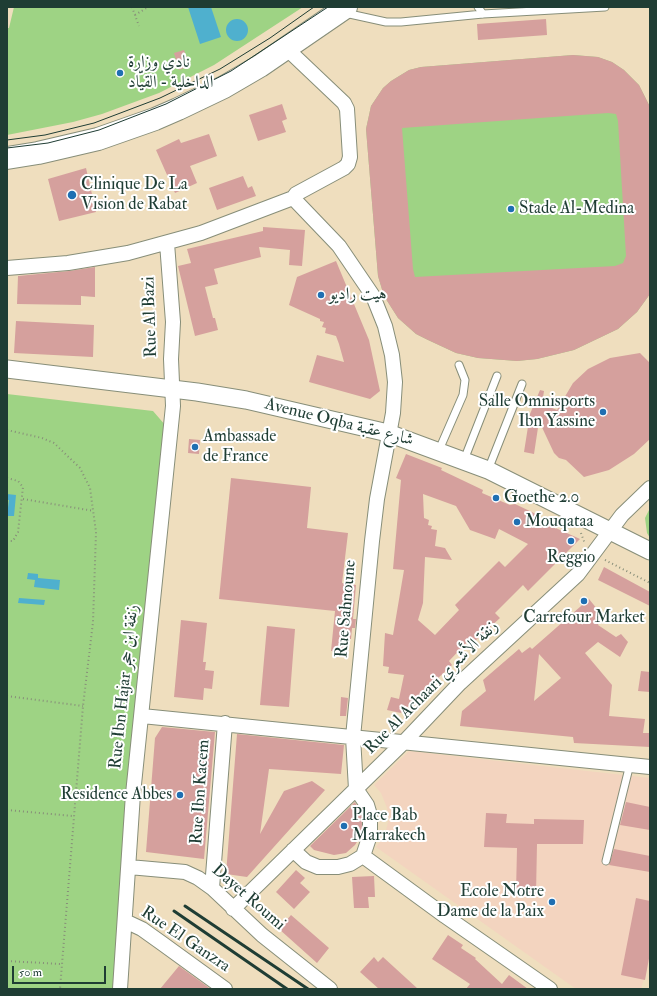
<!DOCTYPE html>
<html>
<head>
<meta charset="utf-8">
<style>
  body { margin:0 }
  #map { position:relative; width:657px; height:996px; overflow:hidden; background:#efdebe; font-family:"IM FELL Double Pica",serif }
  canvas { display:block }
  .frame { position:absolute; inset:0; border:8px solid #1f3d34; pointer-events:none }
  .scale { position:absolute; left:12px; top:966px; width:94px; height:18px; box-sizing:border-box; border:2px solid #1f3d34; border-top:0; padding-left:5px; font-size:12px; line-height:14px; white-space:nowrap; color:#1f3d34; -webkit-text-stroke:3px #fff; paint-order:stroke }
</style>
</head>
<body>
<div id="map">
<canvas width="657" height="996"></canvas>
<div class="frame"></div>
<div class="scale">50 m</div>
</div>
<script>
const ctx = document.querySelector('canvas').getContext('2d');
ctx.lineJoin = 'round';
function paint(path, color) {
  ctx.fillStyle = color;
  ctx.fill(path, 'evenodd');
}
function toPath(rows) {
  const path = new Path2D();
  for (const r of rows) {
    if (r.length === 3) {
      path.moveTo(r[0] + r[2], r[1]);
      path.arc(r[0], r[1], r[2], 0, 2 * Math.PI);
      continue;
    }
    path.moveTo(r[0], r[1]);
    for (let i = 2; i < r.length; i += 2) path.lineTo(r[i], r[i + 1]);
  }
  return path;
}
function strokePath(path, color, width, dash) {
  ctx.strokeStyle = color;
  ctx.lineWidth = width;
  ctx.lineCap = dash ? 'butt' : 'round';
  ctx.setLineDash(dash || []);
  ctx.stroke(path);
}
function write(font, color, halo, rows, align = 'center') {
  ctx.font = font + ' "IM FELL Double Pica",Amiri,serif';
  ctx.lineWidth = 4;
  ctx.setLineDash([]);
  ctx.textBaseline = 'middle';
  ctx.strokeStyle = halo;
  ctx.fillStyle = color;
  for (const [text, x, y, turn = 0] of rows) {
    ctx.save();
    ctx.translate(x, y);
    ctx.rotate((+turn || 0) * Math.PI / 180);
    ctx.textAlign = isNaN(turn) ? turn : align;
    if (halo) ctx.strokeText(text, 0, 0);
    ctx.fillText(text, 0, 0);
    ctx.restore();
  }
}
paint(toPath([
  [409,751,650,778,650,958,641,989,576,989,376,847,385,835,389,818,387,808,381,793,374,785]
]), '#f3d4bf');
paint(toPath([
  [14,7,303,7,214,65,159,93,102,114,73,122,7,135,7,28,9,28],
  [573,55,598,57,612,62,624,70,639,85,649,105,650,294,637,312,618,329,574,350,537,359,517,361,478,358,456,353,428,340,416,334,398,318,384,296,378,276,366,129,371,106,383,88,391,81,409,70,421,67],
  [7,394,153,411,166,426,122,876,113,989,7,989],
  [650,508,650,538,647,533,645,518]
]), '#9ed384');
paint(toPath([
  [188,7,211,7,221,37,200,44],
  [237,30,11],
  [7,494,16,495,14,516,7,516,9,500,7,500],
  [28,573,38,574,38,578,60,580,59,590,34,587,35,580,27,579],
  [19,598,45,600,44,605,18,603]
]), '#4fb0ce');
paint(toPath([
  [546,19,547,35,478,40,477,24],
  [184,50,190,66,179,70,174,53],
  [573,55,598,57,612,62,624,70,639,85,649,105,650,294,637,312,618,329,574,350,537,359,517,361,478,358,456,353,428,340,416,334,398,318,384,296,378,276,366,129,371,106,383,88,391,81,409,70,421,67],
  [608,113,616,114,618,121,626,256,623,263,615,266,415,277,413,269,402,128],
  [282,104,287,119,282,121,286,132,258,141,249,115],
  [209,134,217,156,190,166,197,183,175,193,156,150,179,139,181,143],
  [86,168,96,212,59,221,48,179],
  [243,176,248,188,252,186,256,196,217,210,209,188],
  [263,227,305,230,302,266,289,265,290,250,259,247,261,257,214,269,218,284,205,287,213,318,215,318,218,330,195,336,178,266,191,263,187,249,263,231],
  [336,261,369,340,380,391,370,399,309,382,317,355,344,362,339,344,336,336,325,333,326,328,322,327,324,322,320,321,320,319,289,305,297,277],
  [95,267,95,297,81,296,81,305,17,304,18,276,69,271],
  [16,321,94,325,93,357,14,353],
  [640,353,650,363,650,439,634,454,609,470,584,477,566,460,559,458,554,453,539,421,534,454,524,452,530,414,540,390,544,391,542,404,557,410,573,383,588,369,610,358],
  [189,439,200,440,199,454,188,453],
  [406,454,442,468,441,470,483,490,482,493,510,505,515,504,536,514,538,520,580,539,559,560,553,557,557,562,528,591,523,585,495,613,500,618,475,641,471,638,449,661,452,665,401,713,387,710,391,697,399,699,404,675,388,673,389,667,383,666,385,633,393,635,404,570,393,569,401,480,396,478],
  [423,494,456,506,470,530,495,539,499,529,528,544,505,567,499,561,455,605,459,610,435,635,418,620,423,603,425,557,452,560,445,548,435,546,437,530,431,529,432,526,428,525,429,520,424,518],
  [231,478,311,487,307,528,348,533,342,583,356,585,353,619,356,619,355,628,352,628,351,639,345,639,344,652,331,651,335,611,219,599],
  [604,567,650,592,650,606,598,580],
  [589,599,602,615,598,625,616,637,621,634,628,642,620,657,598,642,585,653,612,685,609,716,645,719,643,733,650,733,650,747,574,743,573,737,460,726,462,711,486,691,483,680,519,649,522,653,530,647,532,649],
  [539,654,561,678,534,701],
  [181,620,207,623,203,662,206,662,205,670,214,671,212,689,204,688,203,700,174,697],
  [267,626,295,629,289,707,260,705],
  [641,671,650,672,650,692,638,691],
  [341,697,348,698,346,716,340,716],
  [162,727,215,732,204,859,146,852,155,738],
  [237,734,344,745,341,774,269,769,260,834,284,791,312,781,325,790,247,877,226,874],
  [355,802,362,816,362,834,355,845,346,853,334,855,314,850,310,846],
  [626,802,650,807,650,830,620,825],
  [486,813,507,814,506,823,534,824,534,819,584,820,583,844,537,844,536,894,516,893,517,848,484,847],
  [614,849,650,856,650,872,609,865],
  [296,870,305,878,300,883,310,892,294,909,276,892],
  [374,876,375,897,368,897,369,908,354,908,352,877],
  [636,898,650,901,650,953,645,980,621,975],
  [291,915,329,948,317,963,279,929],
  [448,935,463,945,461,948,476,958,475,959,502,984,509,975,528,989,466,989,470,984,432,959],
  [374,957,378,962,383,957,418,989,379,989,360,972],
  [179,966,208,987,210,989,160,989]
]), '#d5a09d');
const service = toPath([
  [478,7,483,14],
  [345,13,386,22,401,22,483,14,605,7],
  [439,450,463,395,465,380,459,365],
  [464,460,497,376],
  [488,470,522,384],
  [606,861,630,764]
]);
const minor = toPath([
  [286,48,344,103,347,109,350,157,348,164,344,168,296,194,293,198],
  [7,268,68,263,128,253,201,233,293,198],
  [142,716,650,767],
  [293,850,306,862,318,867,338,867,350,864,363,856,370,835,370,815,367,805,356,789,353,737,372,541,377,499,393,413,395,382,392,355,385,326,373,296,339,246,293,198],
  [363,856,445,916,550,989],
  [129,867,185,872,198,878,212,888,262,935,330,989],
  [212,888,225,723],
  [233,909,404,742,460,683,578,574,622,515,650,488],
  [125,921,142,929,163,944,225,989],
  [120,989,133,794,173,406,171,359,173,322,167,243]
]);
const tertiary = toPath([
  [7,369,197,392,246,400,388,433,488,470,650,551]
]);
const primary = toPath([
  [7,158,38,153,98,139,155,119,178,109,224,87,260,66,346,7]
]);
strokePath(service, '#878e79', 9);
strokePath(minor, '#878e79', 16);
strokePath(tertiary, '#878e79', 19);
strokePath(primary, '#878e79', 24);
strokePath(toPath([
  [132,7,139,26],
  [135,15,148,7],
  [7,430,42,438,54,443,80,468,90,488,96,532,93,622,83,706,60,989],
  [7,478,18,481,23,487,18,532,13,541,7,541],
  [23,499,94,511],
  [581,533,585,544],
  [605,560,650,583],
  [7,696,83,706],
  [7,810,73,816],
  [7,961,61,964]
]), '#878e79', 2, [1, 3]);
strokePath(service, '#fff', 7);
strokePath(minor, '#fff', 14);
strokePath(tertiary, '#fff', 17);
strokePath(primary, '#fff', 22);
strokePath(toPath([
  [7,140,45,135,94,123,160,98,220,69,270,38,314,7],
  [7,148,48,143,99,130,166,104,231,71,328,7]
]), '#1f3d34', 1);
strokePath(toPath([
  [185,906,308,989],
  [174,911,287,989]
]), '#1f3d34', 3);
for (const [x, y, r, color] of [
  [120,73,4,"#1f6fb2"],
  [72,195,5,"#1f6fb2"],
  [511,209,4,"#1f6fb2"],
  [321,295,4,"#1f6fb2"],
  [603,412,4,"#1f6fb2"],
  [195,447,4,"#1f6fb2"],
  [496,498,4,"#1f6fb2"],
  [517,522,4,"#1f6fb2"],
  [571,541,4,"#1f6fb2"],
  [584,601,4,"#1f6fb2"],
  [180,795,4,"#1f6fb2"],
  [344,826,4,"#1f6fb2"],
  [552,902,4,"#1f6fb2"]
]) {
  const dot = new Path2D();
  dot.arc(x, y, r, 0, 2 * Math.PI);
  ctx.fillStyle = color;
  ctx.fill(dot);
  strokePath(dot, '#fff', 1.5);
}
write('17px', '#1f3d34', '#fff', [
  ["نادي وزارة",128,63],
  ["الداخلية - القيّاد",128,83],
  ["Clinique De La",81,185],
  ["Vision de Rabat",81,205],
  ["Stade Al-Medina",519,209],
  ["هيت راديو",329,295],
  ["Salle Omnisports",595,402,"right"],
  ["Ibn Yassine",595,422,"right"],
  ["Ambassade",203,437],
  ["de France",203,457],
  ["Goethe 2.0",504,498],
  ["Mouqataa",525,522],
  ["Reggio",571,558,"center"],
  ["Carrefour Market",584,618,"center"],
  ["Residence Abbes",172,795,"right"],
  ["Place Bab",352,816],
  ["Marrakech",352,836],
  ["Ecole Notre",544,892,"right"],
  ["Dame de la Paix",544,912,"right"]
], 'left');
write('17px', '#1f3d34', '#fff', [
  ["Rue Al Bazi",151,317,-92],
  ["Avenue Oqba شارع عقبة",339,423,14],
  ["Rue Sahnoune",347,609,-85],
  ["Rue Ibn Hajar زنقة ابن حجر",125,687,-84],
  ["Rue Al Achaari زنقة الأشعري",432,688,-45],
  ["Rue Ibn Kacem",201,792,-86],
  ["Dayet Roumi",248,898,41],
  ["Rue El Ganzra",185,940,34]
]);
</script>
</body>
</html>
